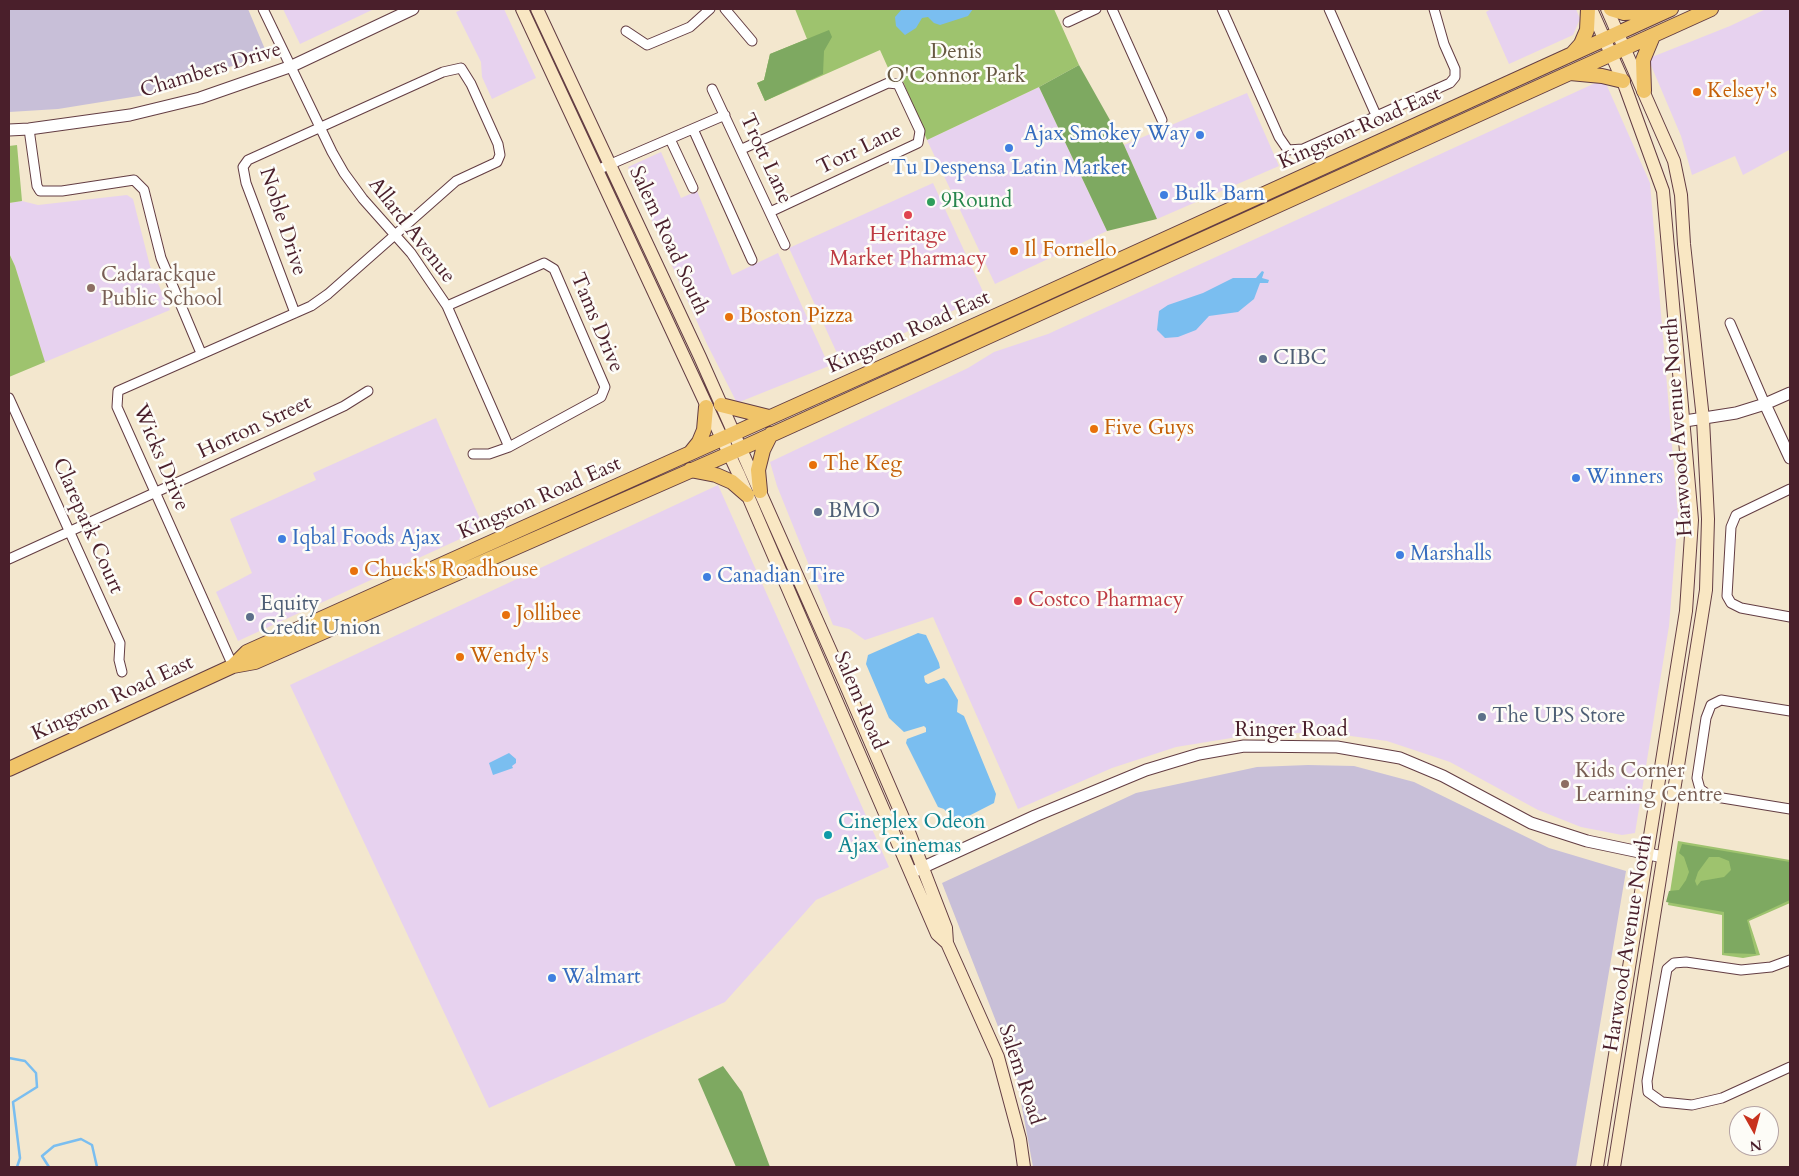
<!DOCTYPE html>
<html>
<head>
<meta charset="utf-8">
<style>
  body { margin:0 }
  #map { position:relative; width:1799px; height:1176px; overflow:hidden; background:#f3e7ce; font-family:Cardo,serif }
  canvas { display:block }
  .frame { position:absolute; inset:0; border:10px solid #4a1f2b; pointer-events:none }
  .north { position:absolute; left:1729px; top:1106px; width:50px; height:50px; box-sizing:border-box; background:#fdfcf7; border:1px solid #b5a4a5; border-radius:50%; rotate:173deg; font-size:14px; font-weight:700; line-height:20px; text-align:center; color:#4a1f2b }
  .north::after { content:''; display:block; margin:auto; width:18px; height:22px; background:#c8321e; clip-path:polygon(50% 0,100% 100%,50% 72%,0 100%) }
</style>
</head>
<body>
<div id="map">
<canvas width="1799" height="1176"></canvas>
<div class="frame"></div>
<div class="north">N</div>
</div>
<script>
const ctx = document.querySelector('canvas').getContext('2d');
ctx.lineJoin = 'round';
function paint(path, color) {
  ctx.fillStyle = color;
  ctx.fill(path, 'evenodd');
}
function toPath(rows) {
  const path = new Path2D();
  for (const r of rows) {
    path.moveTo(r[0], r[1]);
    for (let i = 2; i < r.length; i += 2) path.lineTo(r[i], r[i + 1]);
  }
  return path;
}
function strokePath(path, color, width, dash) {
  ctx.strokeStyle = color;
  ctx.lineWidth = width;
  ctx.lineCap = dash ? 'butt' : 'round';
  ctx.setLineDash(dash || []);
  ctx.stroke(path);
}
function write(font, color, halo, rows, align = 'center') {
  ctx.font = font + ' Cardo,serif';
  ctx.lineWidth = 5;
  ctx.setLineDash([]);
  ctx.textBaseline = 'middle';
  ctx.strokeStyle = halo;
  ctx.fillStyle = color;
  for (const [text, x, y, turn = 0] of rows) {
    ctx.save();
    ctx.translate(x, y);
    ctx.rotate((+turn || 0) * Math.PI / 180);
    ctx.textAlign = isNaN(turn) ? turn : align;
    if (halo) ctx.strokeText(text, 0, 0);
    ctx.fillText(text, 0, 0);
    ctx.restore();
  }
}
paint(toPath([
  [283,9,374,9,300,44],
  [463,9,504,9,536,78,492,99,482,77,481,62,456,12],
  [1491,9,1576,9,1580,19,1573,35,1509,64,1486,12],
  [1766,9,1790,9,1790,153,1789,150,1743,175,1735,156,1692,175,1681,136,1650,63,1652,57,1730,26],
  [1604,79,1650,183,1678,516,1669,626,1635,833,1622,835,1581,827,1538,810,1450,762,1387,741,1322,732,1250,735,1176,747,1112,768,1018,809,933,617,865,640,849,629,833,625,777,486,770,462,968,368,994,352,1048,334],
  [1039,87,1107,231,995,284,927,140],
  [1247,93,1279,166,1157,219,1124,145],
  [661,152,681,198,697,191,732,275,778,253,829,366,737,403,707,344,628,167],
  [933,183,985,296,841,362,789,248],
  [127,195,133,199,150,266,170,310,45,362,15,266,9,253,9,203,22,201,38,205],
  [436,418,484,528,238,641,216,592,252,573,230,519,316,480,313,473],
  [718,485,889,867,816,900,725,1002,489,1108,290,685]
]), '#e7d2ef');
paint(toPath([
  [9,9,248,9,267,54,151,94,58,109,9,112],
  [1308,765,1354,766,1414,782,1549,848,1626,871,1576,1167,1033,1167,1015,1070,942,883,1136,793,1257,767]
]), '#c8bfd8');
paint(toPath([
  [795,9,1054,9,1079,65,1039,87,927,140,898,69,889,70,880,50,765,101,757,83,764,80,770,54,807,39],
  [17,145,22,201,9,203,9,146],
  [9,253,15,266,45,362,9,377],
  [1678,841,1790,860,1790,903,1749,921,1760,955,1743,958,1722,955,1722,915,1668,905]
]), '#9ec36e');
paint(toPath([
  [829,30,832,37,824,51,823,74,765,101,757,83,764,80,770,54],
  [1079,65,1124,145,1157,219,1107,231,1039,87],
  [1682,844,1790,862,1790,900,1747,920,1756,954,1724,953,1724,912,1666,902,1669,891,1679,890,1686,880,1689,872,1684,857,1679,853],
  [1709,857,1719,857,1729,861,1731,870,1724,877,1701,881,1697,886,1695,881,1698,872],
  [723,1066,742,1092,770,1167,736,1167,698,1079]
]), '#7ea961');
paint(toPath([
  [902,9,973,9,968,16,940,25,934,23,928,17,922,18,916,28,905,35,896,26,895,17],
  [1262,271,1264,272,1262,278,1269,280,1268,283,1260,283,1254,299,1238,312,1209,316,1196,330,1178,337,1165,338,1157,330,1159,311,1168,305,1203,293,1233,278,1256,278],
  [918,633,926,635,939,663,940,668,924,676,925,682,928,684,944,678,947,681,958,700,957,712,964,716,996,794,994,803,955,823,944,809,938,807,906,743,907,739,926,732,926,728,924,726,904,732,889,718,866,664,868,655],
  [509,753,516,759,516,763,512,766,513,768,493,775,489,763]
]), '#7abef0');
strokePath(toPath([
  [9,1058,25,1061,36,1073,37,1087,13,1102,20,1158,17,1167],
  [49,1167,42,1156,54,1146,81,1139,92,1145,97,1167]
]), '#7abef0', 2.5);
const minor = toPath([
  [263,9,332,152,344,173,363,199,411,253,447,306,509,447],
  [725,9,752,41],
  [1112,9,1162,120],
  [1222,9,1279,137,1288,150,1303,149,1450,83,1455,77,1455,69,1444,44,1434,9],
  [1329,9,1376,115],
  [1068,22,1096,9],
  [626,31,647,45,690,27,710,9],
  [712,89,785,245],
  [29,129,37,186,40,191,62,191,134,180,144,190,161,258,201,353],
  [693,129,752,260],
  [670,139,693,188],
  [742,149,888,83,898,84,920,131,918,143,770,212],
  [597,170,725,115],
  [447,306,544,263,554,269,605,387,601,397,509,447,489,454,473,454],
  [1730,323,1765,404],
  [9,398,120,643,119,660,122,672],
  [1790,489,1736,515,1731,527,1727,596,1731,603,1741,608,1790,617],
  [9,559,299,427,344,406,368,391],
  [233,666,117,407,118,391,311,306,328,294,456,181,497,162,500,155,498,144,471,84,461,68,443,72,248,160,243,167,246,183,295,313],
  [1790,711,1721,700,1711,705,1706,718,1697,778,1700,789,1710,796,1790,809],
  [1790,960,1771,967,1741,970,1686,962,1674,963,1667,969,1647,1081,1648,1092,1662,1102,1692,1105,1722,1098,1790,1067]
]);
const tertiary = toPath([
  [9,130,29,129,130,115,200,98,292,66,413,9],
  [1765,404,1790,458],
  [1685,421,1736,413,1765,404,1790,393],
  [915,871,1035,816,1146,770,1199,754,1244,746,1337,747,1400,758,1443,776,1531,823,1587,841,1663,857]
]);
const secondary = toPath([
  [522,9,738,473,937,934,947,943],
  [537,9,700,357,844,681,907,827,946,928,947,943,998,1057,1020,1139,1024,1167],
  [1591,9,1623,81,1663,191,1692,520,1686,611,1597,1167],
  [1607,9,1674,161,1681,195,1684,244,1703,419,1708,519,1706,590,1614,1167]
]);
const primary = toPath([
  [1611,9,1624,13,1660,11],
  [1573,53,1581,44,1587,30,1588,9],
  [1570,73,1602,76,1623,81],
  [1644,91,1643,60,1653,36],
  [721,405,769,417],
  [691,452,699,442,704,430,706,407],
  [690,470,716,475,732,482,747,495],
  [760,491,758,470,763,450,771,434],
  [233,666,247,652,1018,306,1671,9],
  [9,769,233,666,255,662,740,449,1711,9]
]);
strokePath(minor, '#633d43', 11);
strokePath(tertiary, '#633d43', 13);
strokePath(secondary, '#633d43', 14);
strokePath(primary, '#633d43', 16);
strokePath(minor, '#fff', 9);
strokePath(tertiary, '#fff', 11);
strokePath(secondary, '#f9e7c3', 12);
strokePath(primary, '#f0c469', 14);
for (const [x, y, r, color] of [
  [1697,92,5,"#e8710a"],
  [1200,135,5,"#3f7fe0"],
  [1009,148,5,"#3f7fe0"],
  [1164,195,5,"#3f7fe0"],
  [931,202,5,"#2e9e5b"],
  [908,215,5,"#e0444e"],
  [1014,251,5,"#e8710a"],
  [91,288,5,"#8d6e63"],
  [729,317,5,"#e8710a"],
  [1263,359,5,"#5c6f8a"],
  [1094,429,5,"#e8710a"],
  [813,465,5,"#e8710a"],
  [1576,478,5,"#3f7fe0"],
  [818,512,5,"#5c6f8a"],
  [282,539,5,"#3f7fe0"],
  [1400,555,5,"#3f7fe0"],
  [354,571,5,"#e8710a"],
  [707,577,5,"#3f7fe0"],
  [1018,601,5,"#e0444e"],
  [506,615,5,"#e8710a"],
  [250,617,5,"#5c6f8a"],
  [460,657,5,"#e8710a"],
  [1482,717,5,"#5c6f8a"],
  [1565,784,5,"#8d6e63"],
  [828,835,5,"#0f9aa8"],
  [552,978,5,"#3f7fe0"]
]) {
  const dot = new Path2D();
  dot.arc(x, y, r, 0, 2 * Math.PI);
  ctx.fillStyle = color;
  ctx.fill(dot);
  strokePath(dot, '#fdfcf7', 2);
}
write('21px', '#675842', '#fdfcf7', [
  ["Denis",956,53],
  ["O'Connor Park",956,77]
]);
write('21px', '#4a1f2b', '#fdfcf7', [
  ["Chambers Drive",211,71,-17],
  ["Kingston Road East",1360,129,-24],
  ["Torr Lane",860,150,-26],
  ["Trott Lane",765,159,65],
  ["Noble Drive",282,222,72],
  ["Allard Avenue",411,231,52],
  ["Salem Road South",668,241,65],
  ["Tams Drive",596,323,67],
  ["Kingston Road East",909,333,-24],
  ["Harwood Avenue North",1679,427,-94],
  ["Horton Street",255,428,-25],
  ["Wicks Drive",160,458,67],
  ["Kingston Road East",540,499,-24],
  ["Clarepark Court",87,526,66],
  ["Kingston Road East",113,699,-25],
  ["Salem Road",859,701,67],
  ["Ringer Road",1291,731],
  ["Harwood Avenue North",1629,943,-81],
  ["Salem Road",1020,1075,72]
]);
write('21px', '#c56008', '#fdfcf7', [
  ["Kelsey's",1707,92],
  ["Il Fornello",1024,251],
  ["Boston Pizza",739,317],
  ["Five Guys",1104,429],
  ["The Keg",823,465],
  ["Chuck's Roadhouse",364,571],
  ["Jollibee",516,615],
  ["Wendy's",470,657]
], 'left');
write('21px', '#366cbe', '#fdfcf7', [
  ["Ajax Smokey Way",1190,135,"right"],
  ["Tu Despensa Latin Market",1009,169,"center"],
  ["Bulk Barn",1174,195],
  ["Winners",1586,478],
  ["Iqbal Foods Ajax",292,539],
  ["Marshalls",1410,555],
  ["Canadian Tire",717,577],
  ["Walmart",562,978]
], 'left');
write('21px', '#27864d', '#fdfcf7', [
  ["9Round",941,202]
], 'left');
write('21px', '#be3a42', '#fdfcf7', [
  ["Heritage",908,236],
  ["Market Pharmacy",908,260],
  ["Costco Pharmacy",1028,601,"left"]
]);
write('21px', '#785e54', '#fdfcf7', [
  ["Cadarackque",101,276],
  ["Public School",101,300],
  ["Kids Corner",1575,772],
  ["Learning Centre",1575,796]
], 'left');
write('21px', '#4e5e75', '#fdfcf7', [
  ["CIBC",1273,359],
  ["BMO",828,512],
  ["Equity",260,605],
  ["Credit Union",260,629],
  ["The UPS Store",1492,717]
], 'left');
write('21px', '#0d838f', '#fdfcf7', [
  ["Cineplex Odeon",838,823],
  ["Ajax Cinemas",838,847]
], 'left');
</script>
</body>
</html>
